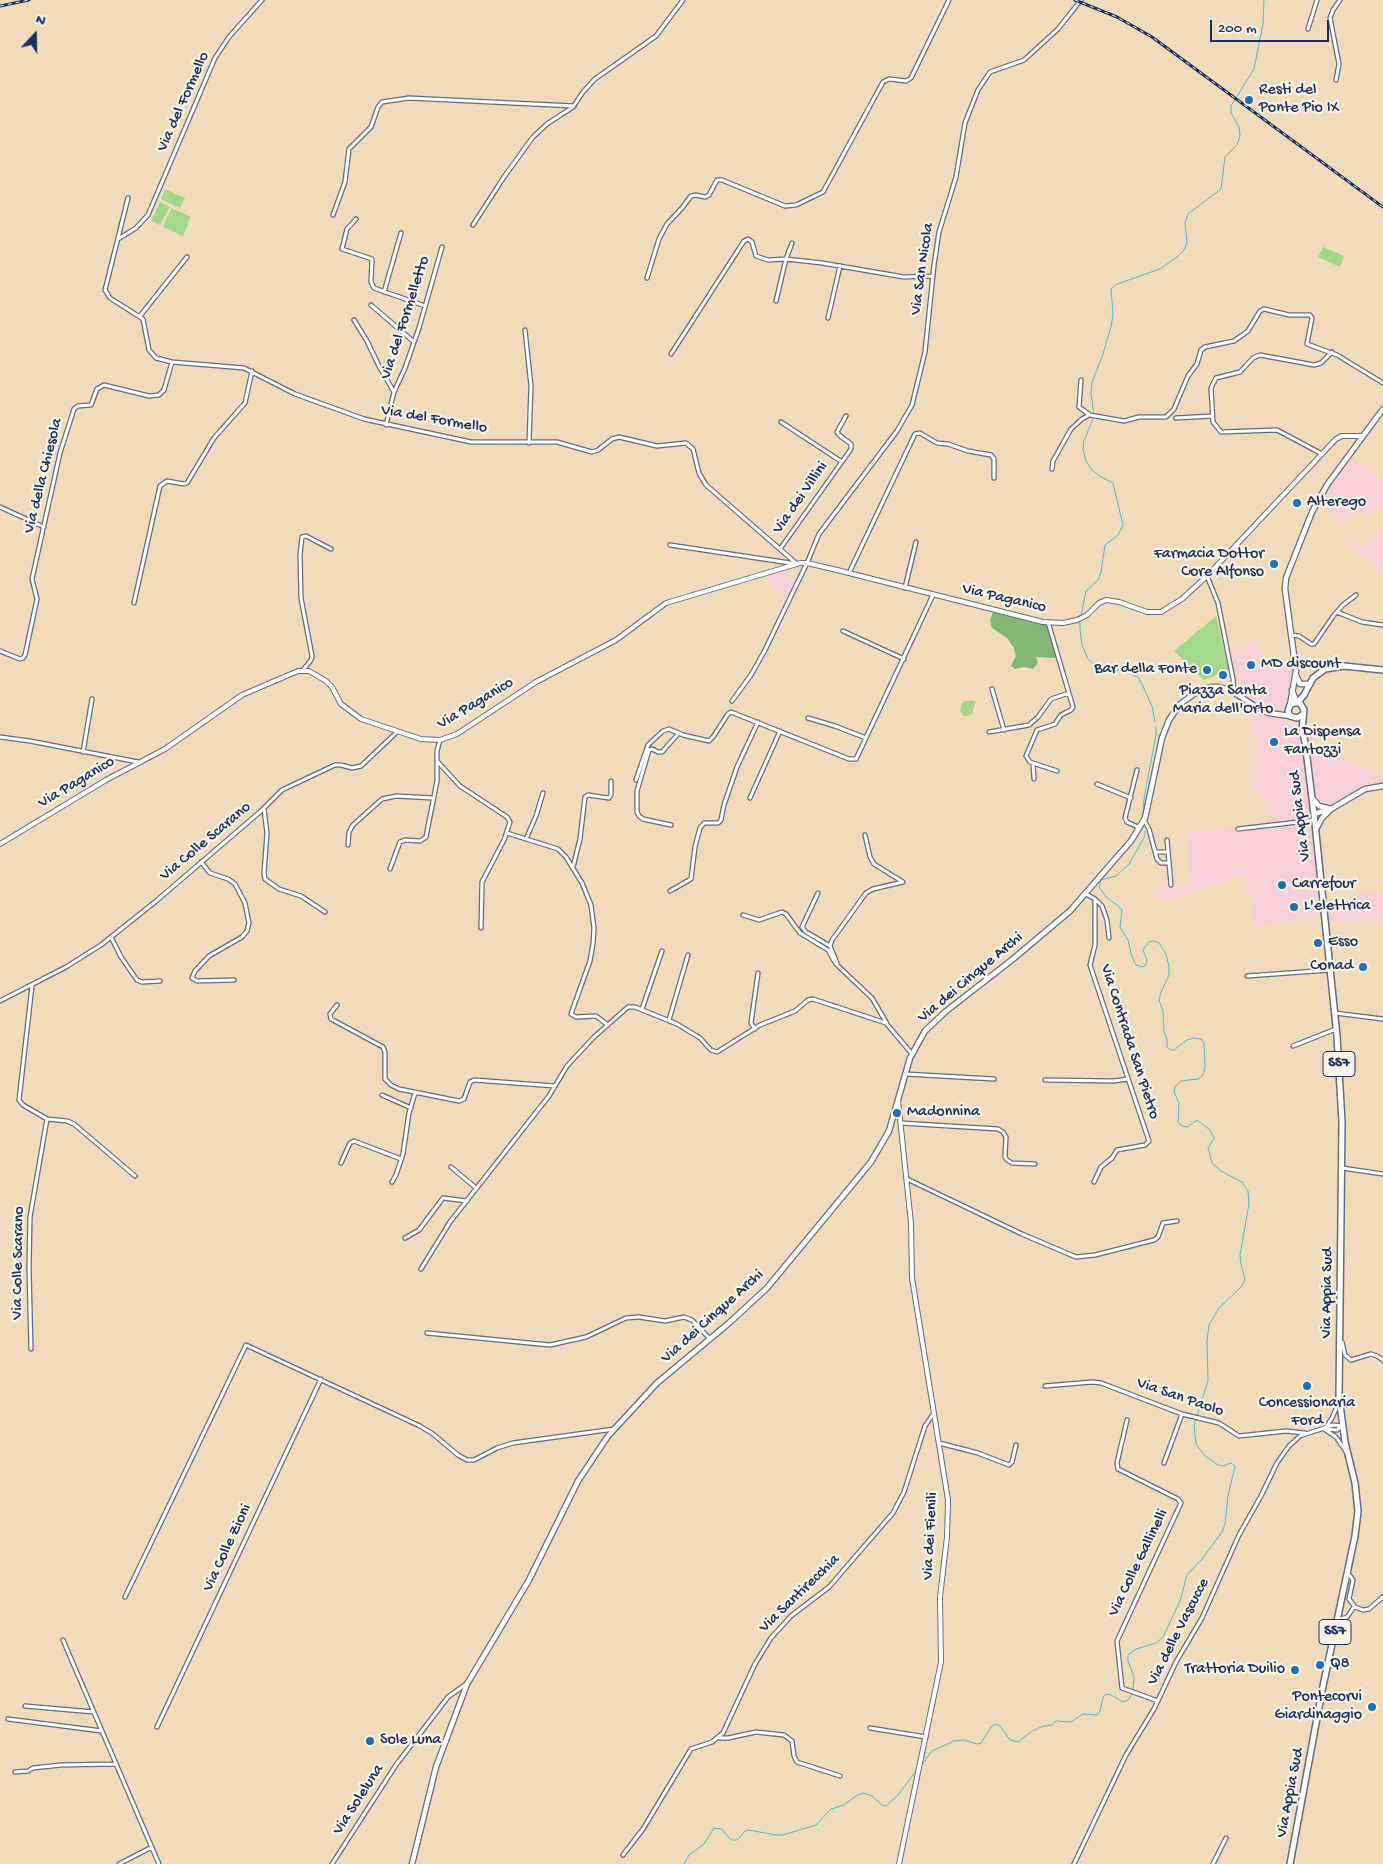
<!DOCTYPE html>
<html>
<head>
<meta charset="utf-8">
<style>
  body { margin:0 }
  #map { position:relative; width:1383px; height:1864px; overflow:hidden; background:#f0dcba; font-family:"Gochi Hand",sans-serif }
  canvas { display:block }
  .north { position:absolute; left:10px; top:10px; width:50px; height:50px; -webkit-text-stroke:4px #f7f3e8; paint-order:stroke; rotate:21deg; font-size:14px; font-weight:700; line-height:20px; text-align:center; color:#1b2f5e }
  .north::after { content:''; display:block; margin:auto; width:18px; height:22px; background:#1b2f5e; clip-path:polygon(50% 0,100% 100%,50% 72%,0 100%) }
  .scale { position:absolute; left:1210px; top:20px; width:119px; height:22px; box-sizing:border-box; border:2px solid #1b2f5e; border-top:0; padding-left:6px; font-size:15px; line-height:18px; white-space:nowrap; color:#1b2f5e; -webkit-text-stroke:4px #f7f3e8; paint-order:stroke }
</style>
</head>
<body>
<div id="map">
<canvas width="1383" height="1864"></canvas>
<div class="north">N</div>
<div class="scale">200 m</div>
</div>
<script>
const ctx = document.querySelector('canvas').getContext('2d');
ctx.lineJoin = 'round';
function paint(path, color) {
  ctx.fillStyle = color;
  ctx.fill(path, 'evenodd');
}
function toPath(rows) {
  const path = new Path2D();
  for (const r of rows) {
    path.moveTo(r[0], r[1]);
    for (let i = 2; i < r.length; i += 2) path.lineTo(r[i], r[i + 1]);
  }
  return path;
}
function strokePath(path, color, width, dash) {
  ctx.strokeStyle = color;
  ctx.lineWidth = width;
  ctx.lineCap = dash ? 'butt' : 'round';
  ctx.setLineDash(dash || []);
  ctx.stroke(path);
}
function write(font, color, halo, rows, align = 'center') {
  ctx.font = font + ' "Gochi Hand",sans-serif';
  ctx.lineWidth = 4.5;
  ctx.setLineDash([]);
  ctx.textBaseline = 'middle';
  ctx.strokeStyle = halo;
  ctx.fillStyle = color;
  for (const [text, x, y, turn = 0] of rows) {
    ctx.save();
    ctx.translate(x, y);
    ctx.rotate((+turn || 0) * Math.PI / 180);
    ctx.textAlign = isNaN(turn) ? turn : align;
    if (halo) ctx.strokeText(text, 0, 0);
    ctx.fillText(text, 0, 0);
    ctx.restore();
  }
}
paint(toPath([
  [1352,458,1383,481,1383,509,1377,505,1368,518,1354,508,1342,523,1326,504,1325,497,1338,476],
  [1383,527,1383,568,1382,569,1348,544,1352,539,1365,548],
  [787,569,794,587,788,599,772,590,767,576],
  [1253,641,1275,670,1283,666,1290,668,1292,671,1289,685,1289,700,1284,708,1281,710,1276,711,1258,704,1246,695,1240,687,1232,655],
  [1251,708,1263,715,1285,720,1291,723,1300,739,1382,776,1382,789,1362,793,1346,803,1323,820,1319,829,1326,902,1351,901,1360,892,1383,893,1383,920,1329,921,1320,916,1255,926,1244,874,1192,894,1159,902,1157,887,1191,886,1186,833,1273,823,1270,805,1264,802,1254,786,1258,736,1249,735]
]), '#f6cfd8');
paint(toPath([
  [165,189,185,198,180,208,161,199],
  [160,202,170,207,160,225,151,221],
  [171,208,191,217,183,236,163,227],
  [1323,247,1344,256,1340,267,1318,257],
  [1216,616,1229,670,1204,680,1174,651],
  [965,701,976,701,972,714,968,716,964,716,960,711,961,704]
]), '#a3d888');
paint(toPath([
  [993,612,1036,623,1047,624,1056,658,1036,657,1038,663,1033,669,1024,667,1015,669,1011,666,1016,656,1014,648,1007,638,992,628,990,620]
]), '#82b874');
strokePath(toPath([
  [1081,616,1086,591,1098,580,1101,572,1105,545,1118,535,1123,525,1113,483,1101,477,1091,469,1086,461,1083,450,1084,441,1094,416,1091,393,1092,382,1102,357,1111,327,1113,314,1111,289,1117,284,1160,269,1177,257,1184,250,1187,243,1185,223,1188,214,1221,189,1225,157,1237,145,1240,136,1239,127,1231,113,1231,106,1254,69,1263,24,1264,0],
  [1080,620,1080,629,1082,645,1088,659,1098,668,1125,671,1139,678,1152,706,1155,722],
  [1143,808,1145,793,1156,735,1156,727],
  [1133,1690,1134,1677,1128,1661,1128,1655,1136,1649,1156,1643,1163,1637,1180,1601,1187,1575,1202,1559,1222,1532,1225,1524,1228,1496,1235,1466,1231,1463,1223,1466,1218,1465,1204,1455,1196,1444,1194,1425,1208,1381,1207,1341,1209,1325,1219,1308,1242,1286,1245,1279,1241,1264,1240,1255,1249,1204,1248,1191,1242,1182,1221,1171,1212,1163,1208,1148,1214,1138,1210,1130,1197,1120,1187,1127,1182,1126,1178,1122,1179,1103,1174,1092,1175,1087,1181,1081,1198,1079,1203,1075,1205,1066,1204,1043,1201,1039,1194,1038,1187,1040,1174,1050,1171,1050,1167,1047,1167,1039,1164,1032,1163,1011,1159,1000,1161,992,1169,975,1169,966,1166,954,1159,943,1154,941,1149,942,1143,950,1147,960,1146,965,1142,967,1136,965,1132,957,1128,940,1120,927,1122,910,1117,905,1106,897,1099,887,1101,880,1116,876,1129,864,1145,836,1145,831],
  [921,1766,932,1751,954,1741,964,1740,977,1744,981,1743,991,1727,995,1724,1000,1726,1010,1740,1018,1742,1032,1731,1044,1726,1052,1725,1056,1721,1071,1722,1083,1714,1097,1715,1100,1711,1103,1697,1106,1694,1111,1695,1123,1702,1128,1700,1132,1694],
  [684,1864,689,1855,704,1844,714,1828,722,1829,729,1838,732,1840,737,1840,745,1831,749,1830,776,1835,783,1835,816,1825,831,1809,844,1805,856,1796,863,1793,872,1796,882,1805,886,1806,898,1795,916,1771]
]), '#56bcd4', 1);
const minor = toPath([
  [1308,29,1317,0],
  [1336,80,1339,64,1330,18,1333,10,1340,0],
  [128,198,105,290,110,298,143,319,149,350,156,358,172,362,244,368,295,394,364,419,471,442,557,442,592,452,598,450,612,439,619,437,657,446,686,443,693,449,699,473,706,485,797,564],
  [333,215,345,182,349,149,371,127,378,107,382,102,409,98,574,106],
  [356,219,347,229,342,249,372,259,371,282,374,288,425,306],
  [473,225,504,177,533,137,547,124,573,107,583,92,595,79,656,36,683,0],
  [118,239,136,228,148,215,215,58,229,37,262,0],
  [647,278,659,239,667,224,682,208,691,196,696,195,705,197,709,195,717,180,722,180,785,206,796,205,823,192,883,82,889,79,906,81,911,78,949,0],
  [384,292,401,233],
  [776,301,786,259,822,263,904,277,933,276],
  [371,305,414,342],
  [140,316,187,257],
  [828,318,840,266],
  [354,320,367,341,379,366,394,392],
  [525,330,531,386,529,443],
  [671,354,744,241,748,239,752,242,756,256,768,260,786,259,792,243],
  [1081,380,1079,407,1090,415,1124,421,1139,417,1166,417,1174,409,1188,376,1197,364,1201,350,1205,347,1234,341,1248,331,1260,311,1264,309,1289,315,1310,315,1312,318,1307,344,1337,355,1383,383],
  [1176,418,1212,416],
  [781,422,842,462],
  [386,425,394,392,405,368,419,328,442,247],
  [1322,454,1277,430,1221,432,1213,422,1211,388,1216,378,1240,372,1253,358,1260,355,1314,365,1321,363,1332,352],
  [1052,469,1053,461,1071,429,1082,419,1089,415],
  [0,507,44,527],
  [670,545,797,564],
  [780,549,851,449,851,444,839,435,837,432,846,416],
  [849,573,915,434,920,433,937,443,948,444,968,451,991,455,994,459,994,478],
  [1207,576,1218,603,1233,679,1234,692],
  [905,588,916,542],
  [134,603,160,486,167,481,184,484,187,483,214,438,245,403,252,371],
  [1337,612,1362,622,1383,625],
  [1048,622,1073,707,1071,710,1061,715,1055,724,1037,730,1026,756,1030,762,1057,771],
  [843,631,904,659],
  [1291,635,1299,636,1311,644,1314,644,1334,615,1343,605,1356,595],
  [0,651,20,659,23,658,25,655,37,599,32,579,60,453,74,409,78,406,91,405,97,389,104,385,149,396,159,395,164,390,172,362],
  [303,670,311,660,312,656,301,598,300,555,302,537,306,536,331,549],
  [992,689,1004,730],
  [732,701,751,675,764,652,807,563,819,534,897,431,912,405,925,352,934,265,939,232,956,177,965,123,978,90,990,72,1024,60,1058,29,1081,0],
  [808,718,835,726,866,738],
  [989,732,1029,725,1038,717,1051,699,1069,693],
  [0,737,30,741,138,762],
  [440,740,437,751,437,761,460,786,507,817,510,822,504,840,482,882,481,928],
  [83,752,92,699],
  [1033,763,1034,779],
  [1137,770,1125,818,1127,822,1140,828],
  [636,780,648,745,663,731,669,729,683,735,709,741,713,737,728,714,731,712,849,759,856,759,933,595],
  [1097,784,1131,798],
  [750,798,780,731],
  [264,809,267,833,264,873,265,879,279,889,301,896,325,912],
  [1144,820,1149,829,1157,859,1161,863,1169,863],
  [671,825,643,819,639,816,637,812,637,791,649,750,652,749,658,752,662,752,678,734],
  [1238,829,1315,820],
  [507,833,558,849,566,857,582,883,591,905,594,928,593,944,590,961,571,1014,576,1017,596,1016,608,1025],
  [526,839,536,816,543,793],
  [1167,840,1171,885],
  [348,845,349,832,353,825,382,799,396,796,433,798],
  [1155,852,1168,852],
  [201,862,210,873,228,879,235,884,245,903,249,923,247,931,242,937,209,956,195,971,192,978,197,981,234,980],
  [573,867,580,839,585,797,588,795,609,798,611,795,611,781],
  [390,869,400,842,405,840,420,841,426,837,437,781,437,762],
  [670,891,691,879,695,847,700,828,704,823,718,823,721,820,724,805,737,767,758,722],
  [818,893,802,927,806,932,830,946,837,963],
  [1086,894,1095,899,1095,945,1090,965,1149,1141,1145,1145,1117,1150,1112,1158,1101,1167,1094,1182],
  [1095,899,1102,906,1107,920,1109,938],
  [743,915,759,920,782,912,786,914,800,933,828,950,836,964,872,998,886,1022],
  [111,937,121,957,137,980,142,982,160,981],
  [830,946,832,940,866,893,873,889,903,882,874,864,870,857,865,835],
  [1247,976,1330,970],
  [0,1001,66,967,101,945,155,902,261,811,282,790,335,765,341,765,352,768,361,766,397,732],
  [337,1005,330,1014,331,1019,383,1047,385,1052,385,1079,391,1085,399,1089,459,1101,464,1099,470,1082,474,1080,555,1086],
  [642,1009,662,951],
  [1335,1013,1383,1019],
  [669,1020,688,955],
  [755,1029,751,1023,758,973],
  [1293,1046,1336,1029],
  [905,1074,994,1079],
  [1045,1080,1113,1081,1128,1079],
  [382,1095,411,1108],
  [47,1119,67,1121,74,1124,135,1176],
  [901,1123,998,1129,1003,1132,1006,1137,1005,1157,1007,1160,1012,1163,1035,1164],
  [341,1163,350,1143,354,1141,401,1159],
  [451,1167,476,1188],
  [1342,1168,1383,1174],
  [907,1179,1022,1234,1076,1257,1095,1255,1154,1240,1158,1237,1163,1223,1177,1221],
  [392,1182,396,1175,403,1154,409,1113,415,1093],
  [405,1238,419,1230,443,1198,467,1201],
  [421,1269,450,1222,549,1096,567,1066,594,1037,628,1007,635,1007,677,1024,700,1038,711,1050,717,1052,760,1025,795,1011,808,1000,813,999,886,1023,912,1054],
  [427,1333,550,1345,586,1337,626,1318,639,1317,665,1321,684,1317,692,1320,710,1339],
  [1342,1342,1345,1355,1351,1360,1371,1354,1377,1356,1383,1360],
  [31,1349,29,1268,30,1217,47,1119,23,1105,19,1100,32,986],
  [1045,1386,1092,1382,1101,1383,1182,1414,1219,1423,1239,1436,1286,1431,1305,1433],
  [1127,1420,1117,1463,1118,1469,1178,1499,1181,1503,1117,1641,1122,1688,1158,1701],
  [1326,1427,1332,1418,1339,1402],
  [1324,1429,1336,1437,1347,1453],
  [1326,1429,1337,1430,1342,1426],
  [939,1443,978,1453,1009,1465,1012,1462,1016,1445],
  [1164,1463,1182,1414],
  [1348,1573,1353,1580,1349,1599,1355,1607,1363,1610,1369,1609,1383,1597],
  [125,1597,246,1345,420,1426,433,1434,458,1455,467,1460,474,1460,497,1448,513,1443,614,1429],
  [1338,1620,1347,1617,1354,1607],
  [63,1640,159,1864],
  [25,1706,94,1712],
  [8,1719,102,1731],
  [157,1727,321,1379],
  [870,1728,926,1737],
  [720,1738,728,1738,756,1732,784,1735,792,1741,794,1756,797,1762,840,1776],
  [15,1772,28,1771,33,1768,61,1765,116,1764],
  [623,1855,643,1829,691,1749,712,1742,723,1733,755,1664,771,1638,791,1616,829,1587,893,1513,904,1492,925,1426,934,1413],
  [119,1864,152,1847],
  [332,1864,396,1765,448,1697,466,1684],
  [1074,1864,1126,1755,1154,1709,1176,1662,1202,1618,1239,1535,1261,1496,1277,1463,1289,1446,1300,1436,1333,1425,1342,1426],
  [1213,1864,1226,1838]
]);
const tertiary = toPath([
  [0,844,106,780,165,749,242,695,298,671,309,671,326,681,332,687,341,704,361,719,421,739,440,740,457,734,536,682,616,640,666,603,800,563,807,563,837,570,1043,622,1063,623,1077,620,1087,615,1099,603,1106,600,1119,602,1147,612,1161,612,1182,599,1207,576,1336,439,1342,436,1362,436],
  [898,1100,911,1223,912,1278,948,1500,947,1537,940,1597,941,1662,899,1864]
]);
const secondary = toPath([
  [1296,675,1300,684,1308,684],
  [1292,690,1297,703],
  [1290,705,1296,671,1285,589,1286,578,1312,512,1327,485,1383,409],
  [1312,798,1319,806,1331,809],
  [1314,814,1330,809],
  [1316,829,1322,818,1331,809,1365,789,1383,786],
  [412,1864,436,1767,467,1684,529,1580,578,1481,608,1436,657,1383,729,1323,767,1288,871,1162,889,1131,910,1058,925,1031,945,1012,1013,959,1070,911,1131,841,1145,818,1162,738,1169,720,1179,705,1198,691,1211,687,1219,687,1232,691,1256,707,1269,713,1290,716]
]);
const primary = toPath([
  [1297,703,1304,695,1313,678,1325,669,1344,666,1383,670],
  [1290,1864,1322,1691,1355,1536,1358,1511,1355,1483,1345,1442,1339,1397,1342,1122,1337,1036,1314,814,1305,742,1302,729,1304,710,1300,703,1294,703,1290,705,1288,711,1290,716,1297,718,1302,715]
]);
strokePath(minor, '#666c7e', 5.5);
strokePath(tertiary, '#666c7e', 6);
strokePath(secondary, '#666c7e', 7);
strokePath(primary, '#666c7e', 8);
strokePath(minor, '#fff', 3);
strokePath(tertiary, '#fff', 4);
strokePath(secondary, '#fff', 4.5);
strokePath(primary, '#fff', 5);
const rail = toPath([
  [1075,0,1117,17,1152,37,1383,207],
  [0,6,29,0]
]);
strokePath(rail, '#1b2f5e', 3);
strokePath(rail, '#f7f3e8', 1, [4]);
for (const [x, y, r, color] of [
  [1249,100,5,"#1f6fb2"],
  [1297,503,5,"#1f6fb2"],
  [1274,564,5,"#1f6fb2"],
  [1251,665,5,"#1f6fb2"],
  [1207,670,5,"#1f6fb2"],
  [1223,675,5,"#1f6fb2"],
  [1274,742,5,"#1f6fb2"],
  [1282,885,5,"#1f6fb2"],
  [1294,907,5,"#1f6fb2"],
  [1318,943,5,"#1f6fb2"],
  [1363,967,5,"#1f6fb2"],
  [897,1113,5,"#1f6fb2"],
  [1307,1386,5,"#1f6fb2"],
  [1320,1665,5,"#1f6fb2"],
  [1295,1670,5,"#1f6fb2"],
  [1372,1707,5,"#1f6fb2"],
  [370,1741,5,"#1f6fb2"]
]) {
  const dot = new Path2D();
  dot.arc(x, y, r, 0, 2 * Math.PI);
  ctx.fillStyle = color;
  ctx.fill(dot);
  strokePath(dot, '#f7f3e8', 2);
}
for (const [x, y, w] of [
  [1339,1064,32],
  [1335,1632,32]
]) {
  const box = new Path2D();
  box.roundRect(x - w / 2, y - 12.5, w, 25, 4);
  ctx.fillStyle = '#f7f3e8';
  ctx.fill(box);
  strokePath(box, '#1b2f5e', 1);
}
write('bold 15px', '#1b2f5e', null, [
  ["SS7",1339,1064],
  ["SS7",1335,1632]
]);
write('16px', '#1b2f5e', '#f7f3e8', [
  ["Resti del",1259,91],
  ["Ponte Pio IX",1259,109],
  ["Alterego",1307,503],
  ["Farmacia Dottor",1264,555,"right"],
  ["Core Alfonso",1264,573,"right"],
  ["MD discount",1261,665],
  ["Bar della Fonte",1197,670,"right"],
  ["Piazza Santa",1223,692,"center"],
  ["Maria dell'Orto",1223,710,"center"],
  ["La Dispensa",1284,733],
  ["Fantozzi",1284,751],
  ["Carrefour",1292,885],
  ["L'elettrica",1304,907],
  ["Esso",1328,943],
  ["Conad",1353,967,"right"],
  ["Madonnina",907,1113],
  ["Concessionaria",1307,1404,"center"],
  ["Ford",1307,1422,"center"],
  ["Q8",1330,1665],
  ["Trattoria Duilio",1285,1670,"right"],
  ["Pontecorvi",1362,1698,"right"],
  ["Giardinaggio",1362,1716,"right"],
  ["Sole Luna",380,1741]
], 'left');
write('16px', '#1b2f5e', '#f7f3e8', [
  ["Via del Formello",184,102,-66],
  ["Via San Nicola",923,269,-82],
  ["Via del Formelletto",406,318,-72],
  ["Via del Formello",434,420,10],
  ["Via della Chiesola",44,476,-76],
  ["Via dei Villini",801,498,-55],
  ["Via Paganico",1004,599,13],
  ["Via Paganico",476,704,-31],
  ["Via Paganico",77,783,-31],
  ["Via Appia Sud",1301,816,-97],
  ["Via Colle Scarano",206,842,-40],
  ["Via dei Cinque Archi",971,978,-40],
  ["Via Contrada San Pietro",1129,1042,72],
  ["Via Colle Scarano",19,1263,-89],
  ["Via Appia Sud",1328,1293,-89],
  ["Via dei Cinque Archi",713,1317,-42],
  ["Via San Paolo",1180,1398,19],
  ["Via dei Fienili",931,1536,-87],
  ["Via Colle Zioni",228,1548,-65],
  ["Via Colle Gallinelli",1139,1563,-64],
  ["Via Santirecchia",800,1594,-44],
  ["Via delle Vascucce",1179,1632,-63],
  ["Via Appia Sud",1291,1793,-79],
  ["Via Soleluna",359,1800,-57]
]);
</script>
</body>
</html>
